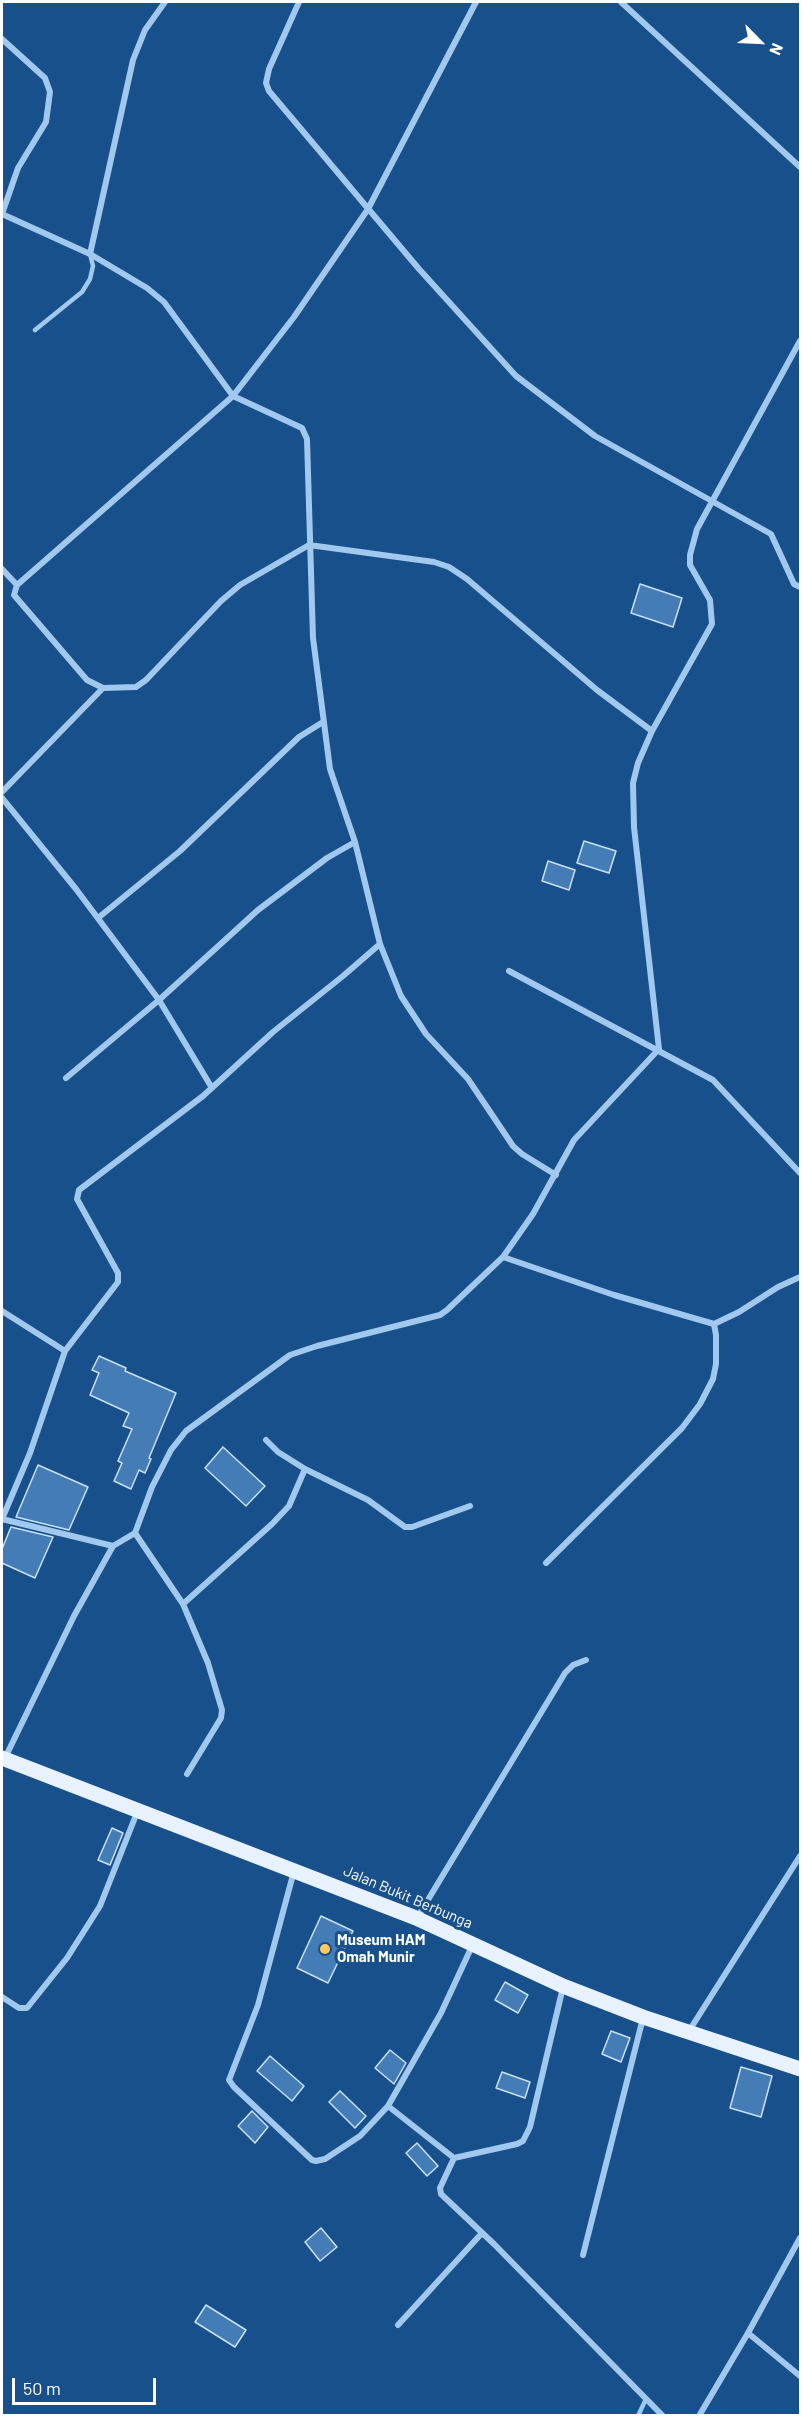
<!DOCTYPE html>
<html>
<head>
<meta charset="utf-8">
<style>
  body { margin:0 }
  #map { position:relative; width:802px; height:2417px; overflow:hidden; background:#18508b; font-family:Barlow,sans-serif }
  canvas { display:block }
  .frame { position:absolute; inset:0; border:3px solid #fff; pointer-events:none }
  .north { position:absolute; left:730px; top:12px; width:60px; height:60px; -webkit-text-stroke:4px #18508b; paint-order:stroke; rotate:114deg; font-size:16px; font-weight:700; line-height:24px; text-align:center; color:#fff }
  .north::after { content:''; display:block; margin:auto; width:21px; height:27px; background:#fff; clip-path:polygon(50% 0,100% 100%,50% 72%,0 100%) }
  .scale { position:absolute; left:12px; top:2378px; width:144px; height:27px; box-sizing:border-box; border:3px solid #fff; border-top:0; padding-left:8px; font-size:18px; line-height:21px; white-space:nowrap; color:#fff; -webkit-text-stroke:4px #18508b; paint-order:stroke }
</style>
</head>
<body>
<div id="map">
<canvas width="802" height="2417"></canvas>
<div class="frame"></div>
<div class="north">N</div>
<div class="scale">50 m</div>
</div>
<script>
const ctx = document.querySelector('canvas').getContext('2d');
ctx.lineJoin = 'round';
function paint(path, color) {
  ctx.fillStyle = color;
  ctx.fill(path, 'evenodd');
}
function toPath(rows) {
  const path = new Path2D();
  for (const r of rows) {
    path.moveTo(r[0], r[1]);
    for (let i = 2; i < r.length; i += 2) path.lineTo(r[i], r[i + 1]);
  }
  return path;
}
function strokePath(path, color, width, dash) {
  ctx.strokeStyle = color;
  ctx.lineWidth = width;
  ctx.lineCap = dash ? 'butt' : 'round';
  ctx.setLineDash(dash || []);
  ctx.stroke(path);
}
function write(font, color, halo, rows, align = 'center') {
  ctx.font = font + ' Barlow,sans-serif';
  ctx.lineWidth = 6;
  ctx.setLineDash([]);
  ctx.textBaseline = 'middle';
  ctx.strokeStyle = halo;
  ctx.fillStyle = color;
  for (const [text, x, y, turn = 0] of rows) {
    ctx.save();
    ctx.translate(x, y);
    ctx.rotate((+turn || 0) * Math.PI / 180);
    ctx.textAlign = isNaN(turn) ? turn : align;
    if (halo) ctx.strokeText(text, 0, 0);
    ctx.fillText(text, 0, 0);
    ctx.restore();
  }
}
const building = toPath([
  [640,584,682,598,673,627,631,613,640,584],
  [584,841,616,851,609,873,577,863,584,841],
  [548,861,575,870,569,890,542,881,548,861],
  [99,1356,126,1368,125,1371,176,1393,149,1458,151,1459,145,1473,139,1470,131,1489,114,1481,122,1463,118,1461,132,1429,123,1426,129,1413,90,1395,99,1373,92,1370,99,1356],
  [223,1447,265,1486,246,1506,205,1468,223,1447],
  [38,1465,88,1487,69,1530,16,1517,38,1465],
  [11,1527,53,1537,35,1578,2,1563,2,1549,11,1527],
  [112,1828,123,1833,110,1865,98,1860,112,1828],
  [321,1916,353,1931,328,1983,297,1968,321,1916],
  [505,1982,528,1995,518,2013,495,2000,505,1982],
  [611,2031,630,2038,621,2062,602,2054,611,2031],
  [390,2050,406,2063,394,2084,375,2068,390,2050],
  [270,2056,304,2086,292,2101,257,2071,270,2056],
  [741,2067,772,2076,761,2117,730,2108,741,2067],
  [502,2072,530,2082,525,2098,496,2088,502,2072],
  [340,2091,366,2116,355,2128,329,2102,340,2091],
  [252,2111,268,2127,255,2143,238,2126,252,2111],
  [417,2143,438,2166,427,2176,406,2153,417,2143],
  [321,2228,337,2247,320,2261,305,2242,321,2228],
  [206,2305,246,2330,235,2347,195,2322,206,2305]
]);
paint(building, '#447cb5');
strokePath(building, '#c7e1fa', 1.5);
strokePath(toPath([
  [35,330,82,292,90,279,93,266,90,254],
  [638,2416,646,2399]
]), '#a1c8ee', 4.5);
strokePath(toPath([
  [299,2,269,69,266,83,269,91,419,269,516,376,595,436,771,534,794,584,800,587],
  [476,2,368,209,294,317,233,396,17,585,14,595,87,680,103,688,136,687,146,680,221,601,240,585,309,545,434,562,449,567,467,579,597,690,652,731],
  [621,2,800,167],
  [2,39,45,78,50,92,46,122,18,168,2,214],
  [2,214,90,254,147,288,164,302,233,396,302,428,307,439,313,638,330,769,355,842,380,944,401,996,426,1034,468,1079,513,1146,522,1154,556,1175],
  [90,254,133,60,145,30,165,2],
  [2,569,17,585],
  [2,792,103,688],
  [2,798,76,889,159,1000,212,1088],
  [98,918,180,851,299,737,323,722],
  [509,971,713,1080,800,1173],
  [66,1078,159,1000,258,910,327,858,355,842],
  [503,1257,614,1295,714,1324,716,1335,716,1364,713,1379,700,1404,682,1428,546,1563],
  [2,1311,65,1351],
  [714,1324,739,1312,778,1287,800,1277],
  [266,1440,278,1452,305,1469],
  [2,1519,30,1453,65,1351,118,1282,118,1273,77,1199,79,1190,203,1096,273,1032,343,976,380,944],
  [2,1519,113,1546],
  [135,1533,152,1487,171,1450,186,1431,290,1355,317,1346,440,1315,447,1310,503,1257,533,1214,574,1140,659,1049,634,827,633,783,638,763,652,731,712,624,710,600,690,565,690,555,697,529,800,341],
  [183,1604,272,1524,289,1506,305,1469,368,1500,405,1527,412,1527,470,1506],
  [5,1758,74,1616,113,1546,135,1533,183,1604,208,1663,222,1710,221,1718,187,1774],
  [294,1871,258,2005,229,2080,234,2087,312,2160,316,2161,325,2159,360,2136,388,2106,441,2013,473,1944],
  [417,1918,565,1673,573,1665,586,1660],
  [2,1997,19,2008,27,2008,67,1958,100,1906,138,1810],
  [689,2031,800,1856],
  [388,2106,454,2158,440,2188,441,2194,494,2244,663,2416],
  [454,2158,517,2144,523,2141,530,2127,563,1987],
  [583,2255,643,2018],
  [398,2325,482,2233],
  [748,2333,800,2376],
  [699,2416,748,2333,800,2238]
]), '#a1c8ee', 6);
strokePath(toPath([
  [2,1758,416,1918,563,1986,643,2017,800,2069]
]), '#e8f2ff', 15);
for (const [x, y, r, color] of [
  [325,1949,6,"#ffc85e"]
]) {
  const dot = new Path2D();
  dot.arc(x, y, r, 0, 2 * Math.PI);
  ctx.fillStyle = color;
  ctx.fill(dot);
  strokePath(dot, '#18508b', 2);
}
write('15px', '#fff', '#18508b', [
  ["Jalan Bukit Berbunga",408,1897,23]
]);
write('bold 15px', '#fff', '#18508b', [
  ["Museum HAM",337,1940],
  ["Omah Munir",337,1957]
], 'left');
</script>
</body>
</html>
